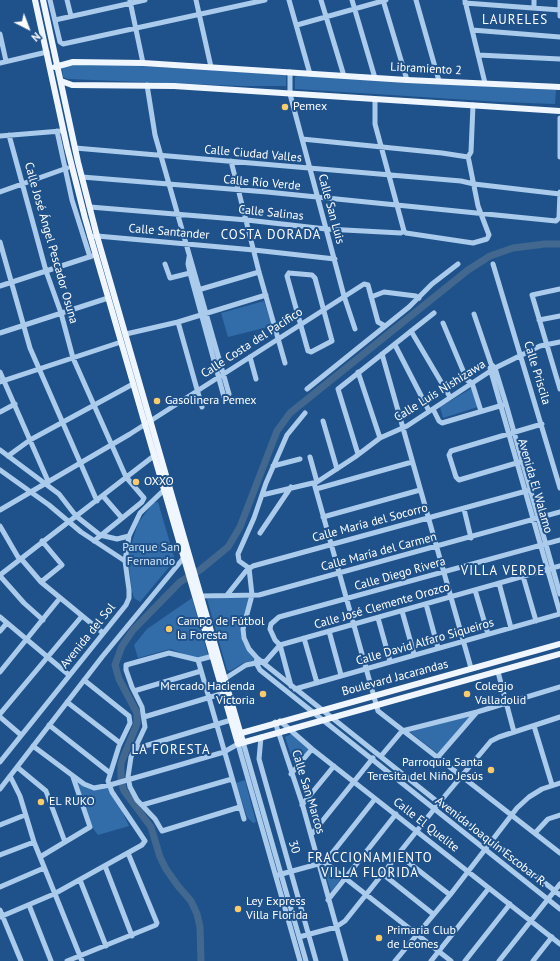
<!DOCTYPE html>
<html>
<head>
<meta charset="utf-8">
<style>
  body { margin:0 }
  #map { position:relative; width:560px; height:961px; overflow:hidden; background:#1f528b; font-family:"PT Sans",sans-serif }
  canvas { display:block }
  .north { position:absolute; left:8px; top:8px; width:40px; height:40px; -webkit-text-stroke:3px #1f528b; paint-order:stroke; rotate:138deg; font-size:11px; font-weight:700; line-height:16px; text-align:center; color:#fff }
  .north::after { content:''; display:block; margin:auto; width:14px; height:18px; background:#fff; clip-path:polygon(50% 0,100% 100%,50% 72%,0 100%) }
</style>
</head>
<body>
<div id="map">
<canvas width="560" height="961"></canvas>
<div class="north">N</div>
</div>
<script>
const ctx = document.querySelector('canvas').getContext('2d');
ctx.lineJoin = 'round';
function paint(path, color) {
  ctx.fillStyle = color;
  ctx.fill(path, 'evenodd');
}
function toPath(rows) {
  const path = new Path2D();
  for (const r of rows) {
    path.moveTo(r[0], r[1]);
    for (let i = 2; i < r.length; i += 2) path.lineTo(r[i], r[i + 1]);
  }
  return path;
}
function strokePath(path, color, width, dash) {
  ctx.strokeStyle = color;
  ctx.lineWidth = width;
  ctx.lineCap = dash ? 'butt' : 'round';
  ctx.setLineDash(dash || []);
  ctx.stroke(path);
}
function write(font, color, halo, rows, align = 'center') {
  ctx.font = font + ' "PT Sans",sans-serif';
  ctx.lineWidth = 4;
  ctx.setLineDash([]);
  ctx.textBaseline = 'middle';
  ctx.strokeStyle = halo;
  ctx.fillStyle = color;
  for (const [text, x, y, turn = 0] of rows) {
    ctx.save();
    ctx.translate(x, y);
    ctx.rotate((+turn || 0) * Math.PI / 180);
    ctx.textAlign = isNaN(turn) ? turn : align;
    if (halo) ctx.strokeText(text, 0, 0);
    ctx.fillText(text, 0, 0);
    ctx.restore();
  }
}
paint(toPath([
  [69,65,119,65,286,74,286,86,241,86,68,79,63,77,62,68],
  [297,76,556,90,555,104,501,102,296,89,295,89,295,77],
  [264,301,272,326,228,337,221,313],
  [472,388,478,407,443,418,440,407],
  [158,502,175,560,140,602,134,598,132,591,129,567,129,552,138,523,153,503],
  [231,597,249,598,241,633,243,643,255,661,245,662,230,671,227,670,207,599],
  [192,598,208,655,198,659,170,649,138,658,134,645,147,629],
  [472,715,438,754,410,732],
  [291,734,309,749,295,767,285,737],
  [73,776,88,786,110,786,129,826,98,835,89,823],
  [245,780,256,822,253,823,247,817,236,783],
  [326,864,342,877,331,892,323,866]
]), '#326da9');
strokePath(toPath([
  [201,961,200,927,197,914,191,901,178,886,166,869,160,857,151,827,124,791,121,781,121,763,137,724,137,713,119,679,115,665,122,646,133,630,180,582,200,570,228,547,240,527,277,431,290,413,468,270,490,256,513,248,545,244,560,244]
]), '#426890', 7);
strokePath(toPath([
  [50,0,60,42,63,44,265,0],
  [67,0,71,16],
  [196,0,211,67],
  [289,0,310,74],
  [321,0,344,76],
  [352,0,375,78],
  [383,0,407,80],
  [416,0,439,81],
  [534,0,534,8],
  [560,0,560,16],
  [130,1,143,63],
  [465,1,485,83],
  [465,3,560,10],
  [55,20,145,0],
  [297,25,386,0],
  [472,30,560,37],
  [0,34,6,61],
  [478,55,560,59],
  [0,63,47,52],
  [290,72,290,94,344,296,355,329],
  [147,85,155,135,229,394],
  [375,99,375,124,404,231],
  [560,118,560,157],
  [57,131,72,200,90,257],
  [9,135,46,271,61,313,73,358,126,477,144,498,142,502,94,541],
  [0,136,61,131],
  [302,139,442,153,468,157],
  [75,148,461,181,474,184,560,194],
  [231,161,259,272,285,363],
  [82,177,267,192,556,221,559,218,560,192],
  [0,192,67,168],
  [90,207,247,220,326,229,401,233,404,231,406,233,473,243,487,239,489,235,478,206,469,161,468,157,471,152,473,105],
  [90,237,97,236,254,250,335,259],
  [0,242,30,348,97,501],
  [189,257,188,264,190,273,224,397],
  [165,264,170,278,190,273],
  [493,264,560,488],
  [289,273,312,275,315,278,332,341,311,352,308,351,287,276,289,273],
  [0,286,92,256],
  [560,289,532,295,560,389],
  [198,290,259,272],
  [371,297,384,292,416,296,419,298],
  [474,314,491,364,495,368,506,404,560,594],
  [539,320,560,316],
  [178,322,202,407],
  [443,323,467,380,472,383,481,411],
  [411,331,450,397],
  [0,333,108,298],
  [126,334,178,322,266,295],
  [395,345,429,411],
  [382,354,471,668],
  [250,357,256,379],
  [490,368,560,613],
  [0,372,48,481],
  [358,372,380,438],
  [0,382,121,342],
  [307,389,409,307,432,284,458,264],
  [433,409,439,421,442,423,503,405],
  [0,412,15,404],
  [305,413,287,435,266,483,254,518,238,554,239,561,249,568,252,595,243,629,244,638,249,649,257,658,439,803,492,841,560,895],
  [323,421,337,469],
  [0,450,59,494,76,516,100,535,117,539,129,536],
  [358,454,338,389,434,313],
  [8,456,30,440,133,384],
  [310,457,317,482],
  [520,462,459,480,456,477,449,455,451,451,542,424],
  [273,466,300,459],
  [0,470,49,505,81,532,125,561],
  [314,483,378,711,560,853],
  [316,489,412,462],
  [262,495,317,482,355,457,380,438,407,426,495,368,540,346,560,342],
  [103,496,122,518],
  [464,509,471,538],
  [0,510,130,434,364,284,368,285,378,322,385,326],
  [323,517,420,490],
  [0,526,18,557,23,561,41,582,103,633],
  [260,533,291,487],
  [0,575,155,455],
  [0,576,24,603,43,620],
  [523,576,536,621],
  [41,582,62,565,42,541],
  [499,583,511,628],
  [475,590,488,634],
  [227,595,246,571,253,566,530,490],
  [201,596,259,595,560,512],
  [426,604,438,648],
  [402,611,414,654],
  [0,617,69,675],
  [378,618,390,661],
  [0,631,6,624],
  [329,631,341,675],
  [304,638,317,683],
  [257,658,256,663,260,670,560,909],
  [198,660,169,653,126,665,126,670,132,687,142,707,145,727,131,757,128,777,130,787,137,800,155,819,162,831,240,807],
  [198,660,244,819],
  [198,660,213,656],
  [0,672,60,598],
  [498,672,514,732],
  [226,678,246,665,266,661,280,645,560,566],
  [291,686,280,645,275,640,270,629,271,624,279,617,560,540],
  [295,689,560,614],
  [134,691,201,671],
  [67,702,120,743],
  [0,714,82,616],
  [0,717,21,735],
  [144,717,224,693],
  [280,721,312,749,560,944],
  [275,722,302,803,346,961],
  [49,725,110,773],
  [534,726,552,785],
  [261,737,259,759,316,961],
  [243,742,306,961],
  [33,746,84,784,94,788,110,785,176,766,224,752,238,744,300,961],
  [135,749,231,720],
  [381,756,402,731,477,712,560,687],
  [437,758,476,713],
  [0,762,126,605,129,598,129,590,125,561,129,536,140,513,165,489],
  [17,767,46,791,65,842],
  [291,774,312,749],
  [10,776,20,796,34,842,82,961],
  [0,789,102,657,186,555],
  [142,805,232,779],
  [302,805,334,766],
  [0,825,25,815],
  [535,833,548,819,560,815],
  [311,835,373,758],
  [0,855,34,842],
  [399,855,450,895],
  [40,857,90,827,73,777],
  [316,858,327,864,451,961],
  [325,862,375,799],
  [105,866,132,936],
  [278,875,318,864],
  [384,875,433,914],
  [80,880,106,946],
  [0,887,44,868],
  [328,900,396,814],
  [29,905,51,961],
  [0,910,21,961],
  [0,917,54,894,142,845,145,841,112,792,108,781,119,746,130,723,129,716,84,680],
  [299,937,336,927,345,921,439,803,491,741,499,737,560,717],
  [67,961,156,925,157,923,128,853],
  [395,961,450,895,517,808,529,797,542,789,560,783],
  [431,961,489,888],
  [465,961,510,904],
  [499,961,560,884],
  [533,961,552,937]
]), '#abcbec', 5);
strokePath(toPath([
  [35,0,67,147,85,218,238,744,560,654],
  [43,0,78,162,97,236,243,742],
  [55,67,73,62,143,63,407,80,560,87],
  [61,81,72,85,174,86,560,111],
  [238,734,560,644]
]), '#f0f6ff', 6);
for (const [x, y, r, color] of [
  [285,107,4,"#facb6b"],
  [157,401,4,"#facb6b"],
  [136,482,4,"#facb6b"],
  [169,629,4,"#facb6b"],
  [263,694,4,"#facb6b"],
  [467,694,4,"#facb6b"],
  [491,770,4,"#facb6b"],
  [41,802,4,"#facb6b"],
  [238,909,4,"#facb6b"],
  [379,938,4,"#facb6b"]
]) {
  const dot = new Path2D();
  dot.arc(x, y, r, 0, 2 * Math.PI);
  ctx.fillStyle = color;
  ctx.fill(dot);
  strokePath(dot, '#1f528b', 1.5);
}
write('12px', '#fff', '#1f528b', [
  ["Libramiento 2",426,69,3],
  ["Calle Ciudad Valles",253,154,5],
  ["Calle Río Verde",262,183,5],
  ["Calle San Luis",331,209,75],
  ["Calle Salinas",271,213,6],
  ["Calle Santander",169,232,5],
  ["Calle José Ángel Pescador Osuna",51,243,74],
  ["Calle Costa del Pacifico",252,343,-33],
  ["Calle Priscila",537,373,73],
  ["Calle Luis Nishizawa",440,391,-32],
  ["Avenida El Walamo",535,486,74],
  ["Calle María del Socorro",370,523,-15],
  ["Calle María del Carmen",379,552,-15],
  ["Calle Diego Rivera",400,574,-16],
  ["Calle José Clemente Orozco",382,606,-16],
  ["Avenida del Sol",88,636,-51],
  ["Calle David Alfaro Siqueiros",425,642,-16],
  ["Boulevard Jacarandas",395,678,-15],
  ["Calle San Marcos",308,792,73],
  ["Calle El Quelite",426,825,38],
  ["Avenida Joaquín Escobar R.",491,842,38],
  ["30",294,847,73]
]);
write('12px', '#fff', '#1f528b', [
  ["Pemex",293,107],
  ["Gasolinera Pemex",165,401],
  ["OXXO",144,482],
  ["Campo de Fútbol",177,622],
  ["la Foresta",177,636],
  ["Mercado Hacienda",255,687,"right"],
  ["Victoria",255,701,"right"],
  ["Colegio",475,687],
  ["Valladolid",475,701],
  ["Parroquía Santa",483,763,"right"],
  ["Teresita del Niño Jesús",483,777,"right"],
  ["EL RUKO",49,802],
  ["Ley Express",246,902],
  ["Villa Florida",246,916],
  ["Primaria Club",387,931],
  ["de Leones",387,945]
], 'left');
write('12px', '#d0e4f9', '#1f528b', [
  ["Parque San",151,548],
  ["Fernando",151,562]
]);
ctx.letterSpacing = '1px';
write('13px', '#fff', '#1f528b', [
  ["LAURELES",515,20],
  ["COSTA DORADA",271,235],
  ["VILLA VERDE",503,571],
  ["LA FORESTA",171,750],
  ["FRACCIONAMIENTO",370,858],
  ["VILLA FLORIDA",370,873]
]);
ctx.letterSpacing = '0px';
</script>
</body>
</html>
